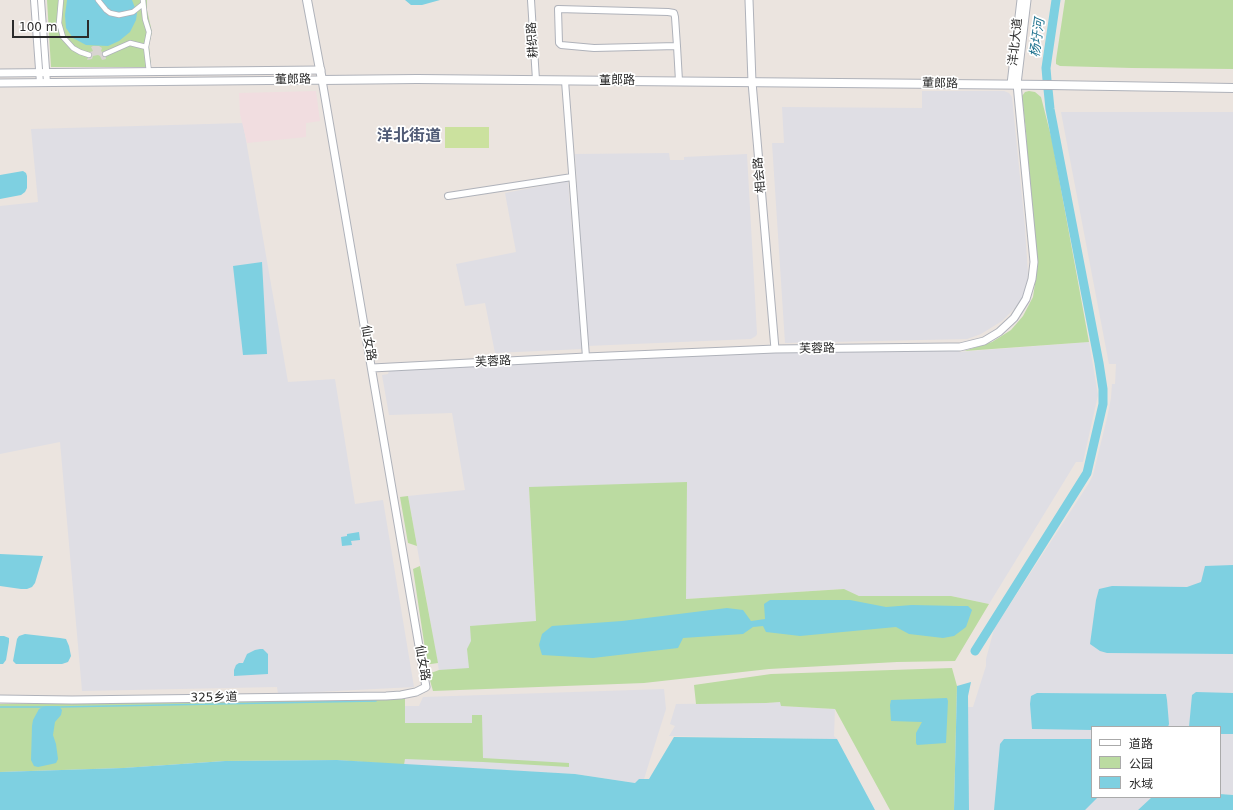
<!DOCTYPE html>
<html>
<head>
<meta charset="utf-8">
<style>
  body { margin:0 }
  #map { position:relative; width:1233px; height:810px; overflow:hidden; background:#ebe4df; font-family:"DejaVu Sans","Noto Sans SC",sans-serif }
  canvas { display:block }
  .legend { position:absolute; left:1091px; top:726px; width:130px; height:72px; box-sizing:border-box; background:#fff; border:1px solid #aaa; margin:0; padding:5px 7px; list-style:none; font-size:12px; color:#2b2b2b }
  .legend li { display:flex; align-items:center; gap:8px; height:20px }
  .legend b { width:20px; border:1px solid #aaa }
  .scale { position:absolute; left:12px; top:20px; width:77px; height:18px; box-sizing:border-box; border:2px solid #2b2b2b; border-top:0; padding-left:5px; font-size:12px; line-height:14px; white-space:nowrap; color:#2b2b2b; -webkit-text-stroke:3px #fff; paint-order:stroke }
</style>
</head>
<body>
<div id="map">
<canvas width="1233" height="810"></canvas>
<ul class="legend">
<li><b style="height:5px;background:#fff"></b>道路</li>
<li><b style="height:11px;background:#bbdba1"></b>公园</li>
<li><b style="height:11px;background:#7ed0e1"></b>水域</li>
</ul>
<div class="scale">100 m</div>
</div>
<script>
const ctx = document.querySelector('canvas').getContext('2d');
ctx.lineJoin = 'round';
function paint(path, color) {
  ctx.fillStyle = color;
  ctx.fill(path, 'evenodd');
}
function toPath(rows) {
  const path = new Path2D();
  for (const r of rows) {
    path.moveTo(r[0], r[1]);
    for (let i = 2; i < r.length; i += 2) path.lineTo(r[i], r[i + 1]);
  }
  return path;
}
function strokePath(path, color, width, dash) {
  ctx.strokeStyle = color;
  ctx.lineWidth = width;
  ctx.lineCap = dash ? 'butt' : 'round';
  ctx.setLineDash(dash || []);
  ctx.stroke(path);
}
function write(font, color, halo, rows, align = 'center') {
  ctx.font = font + ' "DejaVu Sans","Noto Sans SC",sans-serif';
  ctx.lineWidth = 3.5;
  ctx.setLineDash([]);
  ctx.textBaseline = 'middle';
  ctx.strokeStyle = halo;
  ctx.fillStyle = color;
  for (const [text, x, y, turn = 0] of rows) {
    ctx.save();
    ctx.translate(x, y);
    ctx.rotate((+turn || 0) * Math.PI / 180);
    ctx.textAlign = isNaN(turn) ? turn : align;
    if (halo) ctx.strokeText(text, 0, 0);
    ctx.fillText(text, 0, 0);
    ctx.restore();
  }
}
paint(toPath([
  [922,91,1004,91,1009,93,1012,97,1025,227,1028,274,1027,284,1022,298,1015,308,1002,321,981,334,967,339,785,343,772,143,784,143,782,107,922,108],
  [1061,112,1233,112,1233,795,1220,794,1220,727,1092,727,1092,797,1152,797,1138,810,969,810,968,707,973,707,986,666,986,659,994,629,1089,483,1093,475,1107,418,1111,398,1112,384,1115,384,1116,364,1109,364],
  [243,123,288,382,335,379,355,504,383,500,414,687,278,694,277,687,82,691,60,442,0,454,0,206,38,202,31,129],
  [669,153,670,160,684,160,684,157,747,154,757,334,756,336,751,339,587,346,575,154],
  [568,181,582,349,495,353,485,303,465,306,456,264,516,252,505,193],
  [1089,342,1098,395,1083,462,1076,462,989,604,951,596,859,596,843,589,686,599,529,487,539,680,441,682,408,496,465,490,452,413,389,415,382,375,388,374,389,371,585,360,783,352,958,348,959,352],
  [664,689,666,709,644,779,639,779,635,783,575,774,404,765,405,706,419,706,423,697],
  [781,702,781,706,835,709,834,736,837,739,669,736,675,726,670,724,676,704,766,703]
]), '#dfdee4');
paint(toPath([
  [316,91,320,121,306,123,306,137,247,143,240,114,239,93]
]), '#f1dde0');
paint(toPath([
  [47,0,147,0,147,10,152,32,149,45,151,67,51,67],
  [1065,0,1233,0,1233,69,1132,68,1060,66,1056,64,1056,60],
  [1029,91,1035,92,1041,97,1052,140,1089,342,964,351,992,342,1011,330,1023,316,1033,297,1038,263,1028,174,1026,131,1022,96,1025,92],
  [687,482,686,599,844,589,859,596,951,596,989,604,955,661,897,662,769,669,644,683,433,691,429,677,431,673,439,670,469,668,467,649,471,641,470,626,536,621,529,487],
  [408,496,417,546,408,543,400,497],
  [420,566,438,663,431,664,429,664,427,662,413,569],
  [952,668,957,686,954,810,890,810,835,709,781,706,780,702,766,703,696,704,694,685,771,674],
  [405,699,405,723,472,723,472,715,482,715,483,758,569,763,569,767,483,762,405,759,404,765,337,760,225,761,124,768,0,772,0,704]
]), '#bbdba1');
paint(toPath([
  [445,127,489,127,489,148,445,148]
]), '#cbe19e');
paint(toPath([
  [93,46,99,46,102,48,101,51,105,54,106,59,102,60,100,56,98,55,93,56,92,59,87,60,90,52,93,51,91,47]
]), '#d8d4d1');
paint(toPath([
  [67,0,132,0,137,13,136,20,130,32,119,41,108,46,86,45,73,38,66,28,65,15],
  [405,0,440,0,422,5,411,5],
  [23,171,26,173,27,176,27,188,25,192,21,195,0,199,0,175],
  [262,262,267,354,243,355,233,266],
  [359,532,360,540,351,541,352,545,342,546,341,537,347,536,347,534],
  [0,554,43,556,35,583,32,587,27,589,21,589,0,586],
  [1233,565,1233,654,1107,653,1100,651,1090,644,1096,600,1099,589,1112,586,1187,587,1201,582,1205,566],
  [770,600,850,600,886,607,912,605,959,606,968,606,972,610,966,627,954,636,943,638,909,634,896,627,800,636,766,632,763,626,753,627,743,634,683,638,678,648,593,658,542,655,539,645,542,634,552,626,622,621,727,608,743,610,751,621,765,619,764,604],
  [25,634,60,638,66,639,69,646,71,656,68,662,62,664,16,664,13,661,17,639,19,636],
  [0,636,4,636,9,638,9,642,6,660,3,664,0,664],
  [260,649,263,649,268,654,268,674,234,676,234,670,236,665,239,663,243,663,247,654,255,650],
  [971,682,968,696,969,810,954,810,957,686],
  [1196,692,1233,693,1233,734,1220,734,1220,727,1189,727,1192,695],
  [1037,693,1166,694,1167,700,1169,724,1168,727,1092,727,1092,730,1032,729,1030,704,1031,696],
  [947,698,948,701,946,743,917,745,916,743,916,733,922,722,891,721,890,705,891,700],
  [45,706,59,706,62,710,61,715,55,722,53,735,56,744,58,759,56,763,52,764,38,767,34,766,31,760,32,726,33,720,39,709],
  [674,737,837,739,875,810,0,810,0,772,123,768,225,761,337,760,575,774,635,783,639,779,649,779],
  [1004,739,1092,739,1092,797,1098,797,1085,810,994,810,1000,744],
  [1220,794,1233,795,1233,810,1138,810,1152,797,1220,797]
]), '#7ed0e1');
strokePath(toPath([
  [0,707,44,707],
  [58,707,376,701]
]), '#7ed0e1', 1.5);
strokePath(toPath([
  [1047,80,1046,68,1056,0],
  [975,651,1087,473,1103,404,1103,389,1099,363,1050,109,1048,89]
]), '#7ed0e1', 9);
const pedestrian = toPath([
  [61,0,59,23,63,37,73,48,80,52,89,55],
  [98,0,106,10,110,13,119,15,133,12,143,4],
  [143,0,145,19,149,32,146,47,149,72],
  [105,54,130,43,146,47]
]);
const minor = toPath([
  [34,0,40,83],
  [41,0,47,83],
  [531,0,536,80],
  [677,46,594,48,561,45,559,43,558,9,668,12,674,13,675,17,677,46,679,81],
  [565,81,586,357],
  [448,196,572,177]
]);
const tertiary = toPath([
  [749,0,752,82,775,349],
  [0,73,321,70],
  [0,83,322,80,426,687,416,692,401,695,386,696,72,700,0,699],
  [1011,84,1021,0],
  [372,368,586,357,775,349,949,347,960,347,984,341,999,332,1014,318,1026,299,1032,279,1034,262,1017,84,1027,0]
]);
const secondary = toPath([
  [307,0,322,80,417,79,1050,85,1233,88]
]);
strokePath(pedestrian, '#afb2ba', 6);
strokePath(minor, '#afb2ba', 8);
strokePath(tertiary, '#afb2ba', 9);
strokePath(secondary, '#afb2ba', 10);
strokePath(pedestrian, '#fff', 4.5);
strokePath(minor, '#fff', 6);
strokePath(tertiary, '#fff', 7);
strokePath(secondary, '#fff', 8);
write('12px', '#2b2b2b', '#fff', [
  ["耕织路",533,40,-94],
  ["洋北大道",1016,42,-84],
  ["董郎路",293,80,-1],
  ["董郎路",617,81],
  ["董郎路",940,84,1],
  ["相会路",760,175,-95],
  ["仙女路",368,343,80],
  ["芙蓉路",817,349,-1],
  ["芙蓉路",493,362,-3],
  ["仙女路",422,663,80],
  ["325乡道",214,698,-1]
]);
write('italic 13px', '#1d718d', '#fff', [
  ["杨圩河",1038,38,-82]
]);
write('bold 16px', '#505b76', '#fff', [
  ["洋北街道",409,137]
]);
</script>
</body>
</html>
